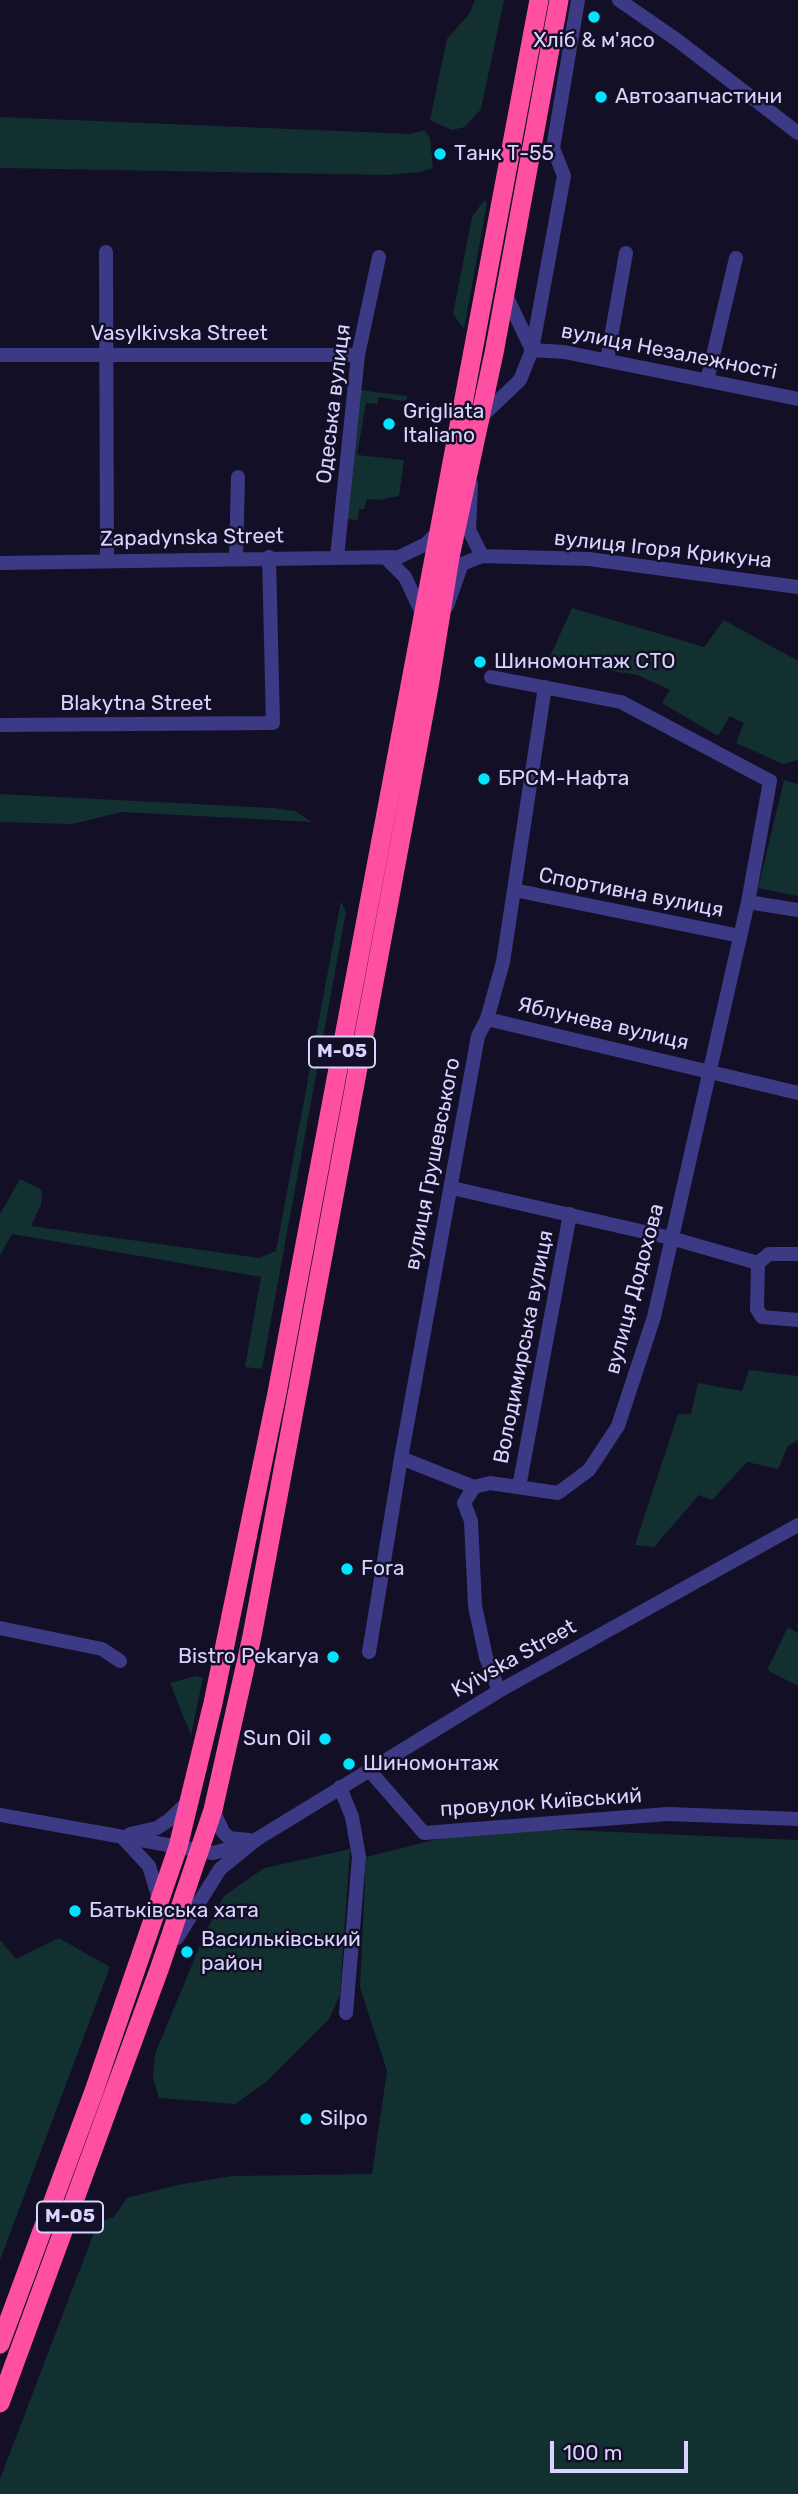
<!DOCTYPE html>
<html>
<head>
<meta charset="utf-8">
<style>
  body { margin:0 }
  #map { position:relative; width:798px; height:2494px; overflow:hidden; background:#130f26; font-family:Rubik,sans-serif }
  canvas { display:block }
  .scale { position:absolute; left:550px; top:2441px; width:138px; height:32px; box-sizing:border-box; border:4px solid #d9d4ff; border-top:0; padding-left:9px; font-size:21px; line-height:24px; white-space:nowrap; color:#d9d4ff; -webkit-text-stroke:5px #130f26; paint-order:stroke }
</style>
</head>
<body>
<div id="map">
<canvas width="798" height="2494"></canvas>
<div class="scale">100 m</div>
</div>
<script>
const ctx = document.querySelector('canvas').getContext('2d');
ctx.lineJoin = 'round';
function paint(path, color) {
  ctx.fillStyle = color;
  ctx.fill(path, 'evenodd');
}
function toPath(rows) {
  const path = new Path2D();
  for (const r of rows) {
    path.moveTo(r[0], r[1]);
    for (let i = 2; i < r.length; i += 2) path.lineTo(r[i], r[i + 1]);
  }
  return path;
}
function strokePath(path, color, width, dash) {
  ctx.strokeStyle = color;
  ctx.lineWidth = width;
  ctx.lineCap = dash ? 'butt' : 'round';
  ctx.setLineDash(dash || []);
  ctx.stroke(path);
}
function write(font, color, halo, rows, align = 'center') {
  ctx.font = font + ' Rubik,sans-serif';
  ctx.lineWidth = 5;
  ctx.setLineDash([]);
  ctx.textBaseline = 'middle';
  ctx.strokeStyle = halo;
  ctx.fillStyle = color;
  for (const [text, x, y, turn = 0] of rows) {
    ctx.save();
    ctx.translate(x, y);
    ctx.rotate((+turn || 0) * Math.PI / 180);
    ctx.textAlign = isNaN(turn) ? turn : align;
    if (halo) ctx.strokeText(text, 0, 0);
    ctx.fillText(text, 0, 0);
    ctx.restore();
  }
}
paint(toPath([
  [475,0,504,0,481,109,465,127,452,130,430,120,447,39,469,14],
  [0,117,411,134,424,130,430,138,433,168,420,172,389,175,0,168],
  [484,200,487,203,464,329,453,314,472,217],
  [360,390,407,396,407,400,402,401,379,397,377,404,366,403,357,455,404,460,399,496,379,500,367,499,364,509,359,509,358,520,345,519],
  [572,608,704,647,724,620,798,661,798,760,783,764,736,743,744,723,730,716,718,736,662,703,670,690,637,675,548,661],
  [784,780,798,784,798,896,758,888],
  [0,794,273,808,295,811,312,822,122,812,72,824,0,822],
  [341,901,346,912,262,1369,245,1367,261,1277,12,1234,0,1255,0,1214,20,1179,42,1190,41,1205,31,1226,259,1258,276,1251],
  [749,1370,798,1376,798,1440,788,1446,778,1469,747,1462,712,1500,699,1495,654,1547,635,1545,678,1414,691,1414,698,1383,742,1391],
  [788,1627,798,1633,798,1686,767,1670],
  [195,1676,203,1678,191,1735,170,1683],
  [548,1829,798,1840,798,2494,0,2494,0,2479,98,2222,114,2217,127,2198,177,2185,233,2176,372,2174,387,2071,360,1987,366,1857,445,1837],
  [350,1849,340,1995,329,2019,266,2082,235,2104,159,2098,153,2078,155,2054,206,1931,224,1896,264,1868],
  [59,1938,110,1967,0,2260,0,1940,16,1959]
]), '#12302f');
strokePath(toPath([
  [578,0,553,148,564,176,532,350,564,352,798,399],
  [619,0,677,40,798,133],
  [106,252,107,560],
  [0,355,358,355],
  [607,360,626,253],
  [707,381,736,258],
  [480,418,520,380,532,350,505,293],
  [471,484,469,530,482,556],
  [337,557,358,355,379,257],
  [385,557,405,577,422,613],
  [236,558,238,477],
  [0,563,399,557,426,544,440,530],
  [447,606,462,564,482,556,589,559,798,587],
  [491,677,621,702,770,781,748,902,654,1317,618,1426,589,1470,558,1493,490,1483,474,1487,464,1503,471,1521,475,1606,486,1657,499,1691],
  [0,725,273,723,269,557],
  [514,890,740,936],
  [748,902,798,910],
  [487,1019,798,1093],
  [452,1188,671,1238,758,1263,769,1254,798,1254],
  [758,1263,757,1309,762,1317,798,1320],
  [401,1458,474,1487],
  [519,1487,570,1214],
  [0,1628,102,1649,120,1661],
  [369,1652,401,1458,478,1036,487,1019,503,962,545,687],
  [369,1770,424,1833,668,1814,798,1819],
  [340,1787,352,1817,359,1857,346,2013],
  [213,1810,223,1832,229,1838,249,1840],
  [0,1815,213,1853,240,1846],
  [130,1834,157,1828,169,1820,190,1800],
  [122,1837,149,1866,159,1899],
  [177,1938,220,1869,257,1839,499,1691,798,1525]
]), '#3d3a85', 14);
strokePath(toPath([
  [0,2344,94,2091,178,1847,213,1703,277,1393,539,0],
  [0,2403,160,1967,213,1810,252,1636,429,687,450,557,494,353,559,0]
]), '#ff4fa3', 19);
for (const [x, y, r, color] of [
  [594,17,7,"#00e5ff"],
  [601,97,7,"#00e5ff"],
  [440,154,7,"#00e5ff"],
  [389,424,7,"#00e5ff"],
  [480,662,7,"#00e5ff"],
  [484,779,7,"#00e5ff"],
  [347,1569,7,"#00e5ff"],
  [333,1657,7,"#00e5ff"],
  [325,1739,7,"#00e5ff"],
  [349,1764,7,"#00e5ff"],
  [75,1911,7,"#00e5ff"],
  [187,1952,7,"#00e5ff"],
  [306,2119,7,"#00e5ff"]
]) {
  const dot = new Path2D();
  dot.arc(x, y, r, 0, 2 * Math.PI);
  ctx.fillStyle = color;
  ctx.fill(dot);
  strokePath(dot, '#130f26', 2.5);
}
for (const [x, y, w] of [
  [342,1052,66],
  [70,2217,66]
]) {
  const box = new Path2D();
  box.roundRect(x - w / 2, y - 15.5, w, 31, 5);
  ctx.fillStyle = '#130f26';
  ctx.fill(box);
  strokePath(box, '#d9d4ff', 2);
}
write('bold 19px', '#d9d4ff', null, [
  ["М-05",342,1052],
  ["М-05",70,2217]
]);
write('21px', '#d9d4ff', '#130f26', [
  ["Хліб & м'ясо",594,41,"center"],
  ["Автозапчастини",615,97],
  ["Танк Т-55",454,154],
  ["Grigliata",403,412],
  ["Italiano",403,436],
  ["Шиномонтаж СТО",494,662],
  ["БРСМ-Нафта",498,779],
  ["Fora",361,1569],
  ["Bistro Pekarya",319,1657,"right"],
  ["Sun Oil",311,1739,"right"],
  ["Шиномонтаж",363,1764],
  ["Батьківська хата",89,1911],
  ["Васильківський",201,1940],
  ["район",201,1964],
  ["Silpo",320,2119]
], 'left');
write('21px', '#d9d4ff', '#130f26', [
  ["Vasylkivska Street",179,334],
  ["вулиця Незалежності",669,352,11],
  ["Одеська вулиця",334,404,-83],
  ["Zapadynska Street",192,538,-1],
  ["вулиця Ігоря Крикуна",663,550,6],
  ["Blakytna Street",136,704],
  ["Спортивна вулиця",631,893,11],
  ["Яблунева вулиця",603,1024,13],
  ["вулиця Грушевського",433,1164,-79],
  ["вулиця Додохова",635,1289,-75],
  ["Володимирська вулиця",524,1347,-79],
  ["Kyivska Street",514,1659,-29],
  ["провулок Київський",541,1803,-4]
]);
</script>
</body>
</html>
